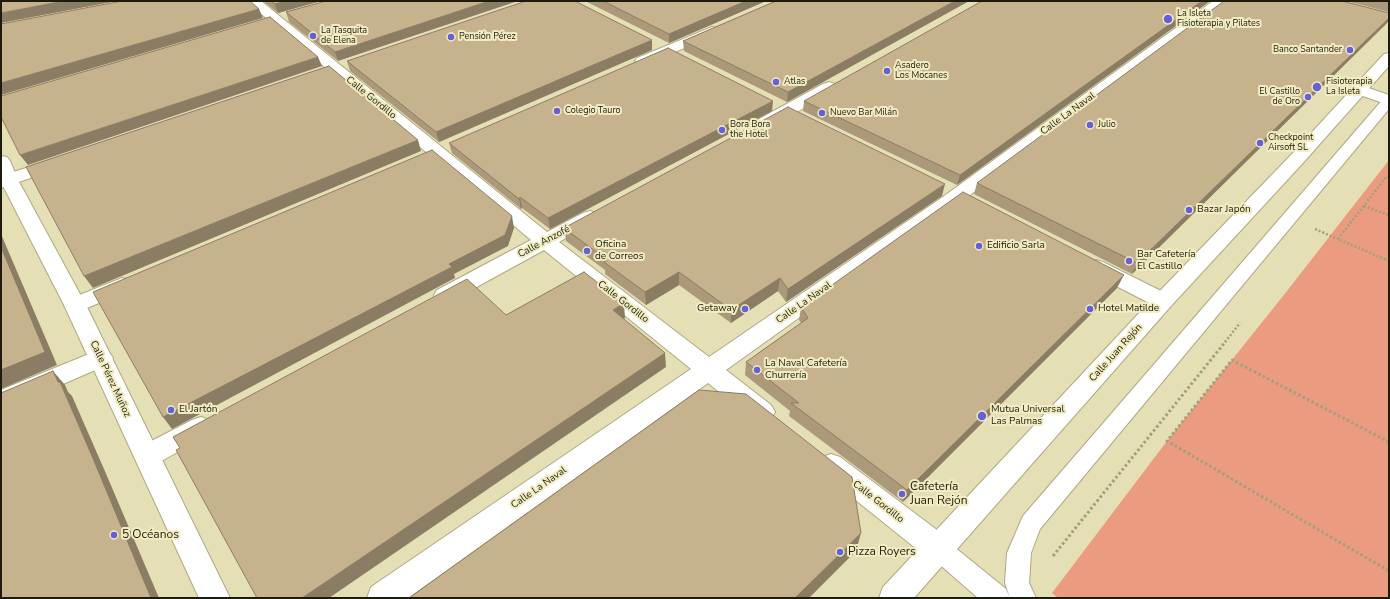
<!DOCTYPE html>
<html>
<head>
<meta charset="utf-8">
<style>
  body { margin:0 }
  #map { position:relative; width:1390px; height:599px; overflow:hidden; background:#e5dfb6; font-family:"Nunito Sans",sans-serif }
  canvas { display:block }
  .frame { position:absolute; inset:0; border:2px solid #1d1b0b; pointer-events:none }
</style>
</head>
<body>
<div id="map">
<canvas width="1390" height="599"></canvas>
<div class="frame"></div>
</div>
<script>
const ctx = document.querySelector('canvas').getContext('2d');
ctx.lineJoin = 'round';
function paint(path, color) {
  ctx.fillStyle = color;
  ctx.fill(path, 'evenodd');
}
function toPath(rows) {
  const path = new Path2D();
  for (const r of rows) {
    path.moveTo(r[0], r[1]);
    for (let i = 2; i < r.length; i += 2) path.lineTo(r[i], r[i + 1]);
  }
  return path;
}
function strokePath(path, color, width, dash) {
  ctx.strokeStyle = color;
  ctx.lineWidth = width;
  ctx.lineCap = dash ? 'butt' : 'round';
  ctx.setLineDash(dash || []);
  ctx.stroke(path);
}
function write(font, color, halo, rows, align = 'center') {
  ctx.font = font + ' "Nunito Sans",sans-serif';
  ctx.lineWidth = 4;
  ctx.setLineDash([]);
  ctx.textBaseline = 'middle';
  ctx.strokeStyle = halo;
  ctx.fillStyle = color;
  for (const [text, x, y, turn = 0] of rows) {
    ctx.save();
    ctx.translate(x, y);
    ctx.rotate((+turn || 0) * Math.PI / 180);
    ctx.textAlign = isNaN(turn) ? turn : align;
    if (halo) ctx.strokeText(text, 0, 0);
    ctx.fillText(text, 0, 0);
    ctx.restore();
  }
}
paint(toPath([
  [1389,160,1389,598,1058,598,1052,593,1167,441,1287,291]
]), '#eb9c80');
const service = toPath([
  [1389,97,1389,109,1040,529,1031,553,1029,583,1036,598,1010,598,1005,583,1007,553,1023,516,1384,98,1389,97],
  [939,538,947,541,1006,589,1010,598,978,598,931,557,927,549,931,541,939,538]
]);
const minor = toPath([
  [246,1,261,1,547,232,583,213,590,211,597,213,600,217,597,221,559,242,709,357,940,199,1213,1,1229,1,954,207,726,370,771,405,775,412,771,419,762,422,753,419,708,383,408,598,367,598,371,587,691,369,544,250,453,300,445,303,437,300,434,295,437,290,531,240,246,1],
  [712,27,717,28,719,31,717,34,647,64,642,65,637,64,635,61,637,58,712,27],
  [829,82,835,84,837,87,835,90,771,127,765,128,759,127,757,123,759,119,823,84,829,82],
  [1360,85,1389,95,1389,105,1354,93,1352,90,1354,87,1360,85],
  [57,158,63,159,66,163,63,167,1,188,1,176,57,158],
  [1096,260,1103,262,1171,296,1174,301,1171,306,1163,309,1155,306,1089,272,1085,267,1089,262,1096,260],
  [122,278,130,280,133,285,130,290,75,313,67,310,64,305,67,300,122,278],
  [101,349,109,352,113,358,109,364,1,411,1,390,101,349],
  [201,417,210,420,214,427,210,434,156,464,147,467,138,464,134,456,138,448,192,420,201,417],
  [831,454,840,457,949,539,954,549,949,559,939,563,929,559,822,473,818,465,822,457,831,454]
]);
const tertiary = toPath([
  [1389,53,1389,66,1302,164,1171,306,914,598,879,598,883,587,1155,296,1290,156,1384,54,1389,53],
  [1,156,7,157,10,161,18,180,86,305,230,598,199,598,64,305,1,182,1,156]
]);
strokePath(service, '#afa982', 2);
strokePath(minor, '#afa982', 2);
strokePath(tertiary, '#afa982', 2);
strokePath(toPath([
  [1389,177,1387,176,1338,239,1389,261],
  [1364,206,1389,215],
  [1315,229,1338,239],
  [1225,342,1240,323]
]), '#a39e7d', 2.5, [2, 2]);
strokePath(toPath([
  [1389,442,1232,360,1167,441,1389,571],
  [1053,556,1226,341]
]), '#a39e7d', 3, [2.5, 2.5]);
paint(service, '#fff');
paint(minor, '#fff');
paint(tertiary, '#fff');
paint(toPath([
  [263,1,321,1,278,13],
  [326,1,338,61,289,22,286,12],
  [585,1,766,1,669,43],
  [776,1,969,1,787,102,684,51,683,41],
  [1210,1,957,185,803,111,804,101],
  [1346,1,1389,1,1389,12],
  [1387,23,1132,274,974,194,977,183],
  [652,50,439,142,350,71,347,61],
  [772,111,550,229,522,208,521,209,452,153,449,143],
  [942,196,786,302,778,291,731,323,679,285,646,305,605,274,605,270,566,241,564,228],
  [1117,288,903,502,789,416,790,411,745,375,746,362,801,323,799,320,801,307]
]), '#ab997a');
paint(toPath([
  [64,1,117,1,1,23,1,13],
  [286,1,321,1,278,13,275,4],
  [489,1,518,1,338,61,335,52],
  [746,1,766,1,669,43,669,34],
  [955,1,969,1,787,102,788,92],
  [1202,1,1210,1,957,185,960,175],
  [259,9,263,18,1,95,1,83],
  [1389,18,1389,20,1387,23,1132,274,1137,263],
  [652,40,652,50,439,142,436,132],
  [318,57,322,66,28,165,20,155],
  [773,101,772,111,550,229,548,218],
  [418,140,421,151,93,288,84,276],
  [945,184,942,196,786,302,788,289],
  [520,197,522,208,521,209,519,199],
  [512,216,514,228,508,246,454,274,455,278,172,429,163,417],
  [1,234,57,365,1,389],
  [679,272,679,285,646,305,645,292],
  [1124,275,1117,288,903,502,907,490],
  [780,278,778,291,731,323,731,310],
  [624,303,625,318,615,324,613,310],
  [665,353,666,367,329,598,302,598],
  [53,371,65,385,68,392,72,396,104,469,159,598,151,598],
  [861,533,856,551,809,598,795,598]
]), '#8b7d63');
const building = toPath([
  [1,1,64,1,1,13,1,1],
  [122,1,250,1,259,9,1,83,1,24,122,1],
  [271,1,286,1,275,4,271,1],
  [326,1,489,1,335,52,286,12,326,1],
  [526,1,575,1,652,40,436,132,347,61,526,1],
  [603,1,746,1,669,34,603,1],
  [776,1,955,1,788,92,683,41,776,1],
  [982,1,1202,1,960,175,804,101,982,1],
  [1224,1,1342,1,1389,13,1389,18,1137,263,977,183,1224,1],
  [270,17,318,57,20,155,1,117,1,96,270,17],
  [668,48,773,101,548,218,520,197,519,199,449,143,668,48],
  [329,66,418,140,84,276,26,167,329,66],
  [788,107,945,184,788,289,780,278,731,310,679,272,645,292,604,262,607,260,564,228,788,107],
  [432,150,512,216,505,235,449,264,452,267,163,417,93,292,432,150],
  [963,192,1124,275,907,490,791,403,799,403,746,362,808,318,801,307,963,192],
  [1,247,45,352,1,370,1,247],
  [584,272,624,303,613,310,665,353,302,598,257,598,176,450,180,448,173,437,467,279,506,315,584,272],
  [53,371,58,382,60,382,92,456,151,598,1,598,1,393,53,371],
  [699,390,746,394,852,477,861,533,795,598,409,598,699,390]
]);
paint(building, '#c7b28e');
strokePath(building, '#8b7d63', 1);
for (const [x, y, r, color] of [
  [1168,19,5,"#6460d9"],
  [313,36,4,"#6460d9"],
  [451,37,4,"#6460d9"],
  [1350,50,4,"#6460d9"],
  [887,71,4,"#6460d9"],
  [776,82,4,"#6460d9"],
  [1317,87,5,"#6460d9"],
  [1308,97,4,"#6460d9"],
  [557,111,4,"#6460d9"],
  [822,113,4,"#6460d9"],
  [1090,125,4,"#6460d9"],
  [722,130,4,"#6460d9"],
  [1260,143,4,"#6460d9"],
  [1189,210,4,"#6460d9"],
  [979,246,4,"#6460d9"],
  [587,251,4,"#6460d9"],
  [1129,261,4,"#6460d9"],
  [745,309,4,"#6460d9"],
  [1090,309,4,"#6460d9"],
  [757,370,4,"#6460d9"],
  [171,410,4,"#6460d9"],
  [982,416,5,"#6460d9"],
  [902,494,4,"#6460d9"],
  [114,535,4,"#6460d9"],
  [840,552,4,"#6460d9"]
]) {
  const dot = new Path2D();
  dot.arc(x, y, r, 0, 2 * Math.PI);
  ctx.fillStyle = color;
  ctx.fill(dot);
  strokePath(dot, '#f2ecc3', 1.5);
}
write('9px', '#1d1b0b', '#f2ecc3', [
  ["La Isleta",1177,14],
  ["Fisioterapia y Pilates",1177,24],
  ["La Tasquita",321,31],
  ["de Elena",321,41],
  ["Pensión Pérez",459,37],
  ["Banco Santander",1342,50,"right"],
  ["Asadero",895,66],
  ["Los Mocanes",895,76],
  ["Atlas",784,82],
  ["Fisioterapia",1326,82],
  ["La Isleta",1326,92],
  ["El Castillo",1300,92,"right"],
  ["de Oro",1300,102,"right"],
  ["Colegio Tauro",565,111],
  ["Nuevo Bar Milán",830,113],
  ["Bora Bora",730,125],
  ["the Hotel",730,135],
  ["Julio",1098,125],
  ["Checkpoint",1268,138],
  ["Airsoft SL",1268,148]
], 'left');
write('10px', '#1d1b0b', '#f2ecc3', [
  ["Calle Gordillo",371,98,39],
  ["Calle La Naval",1068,114,-36],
  ["Calle Anzofé",544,242,-28],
  ["Calle Gordillo",623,302,38],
  ["Calle La Naval",804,303,-35],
  ["Calle Juan Rejón",1116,353,-48],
  ["Calle Pérez Muñoz",110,379,65],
  ["Calle La Naval",539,488,-35],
  ["Calle Gordillo",878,502,38]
]);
write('10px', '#1d1b0b', '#f2ecc3', [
  ["Bazar Japón",1197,210],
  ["Oficina",595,245],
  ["de Correos",595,257],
  ["Edificio Sarla",987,246],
  ["Bar Cafetería",1137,255],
  ["El Castillo",1137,267],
  ["Getaway",737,309,"right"],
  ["Hotel Matilde",1098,309],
  ["La Naval Cafetería",765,364],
  ["Churrería",765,376],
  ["El Jartón",179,410],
  ["Mutua Universal",991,410],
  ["Las Palmas",991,422]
], 'left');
write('12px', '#1d1b0b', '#f2ecc3', [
  ["Cafetería",910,487],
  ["Juan Rejón",910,501],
  ["5 Océanos",122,535],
  ["Pizza Royers",848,552]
], 'left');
</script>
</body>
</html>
